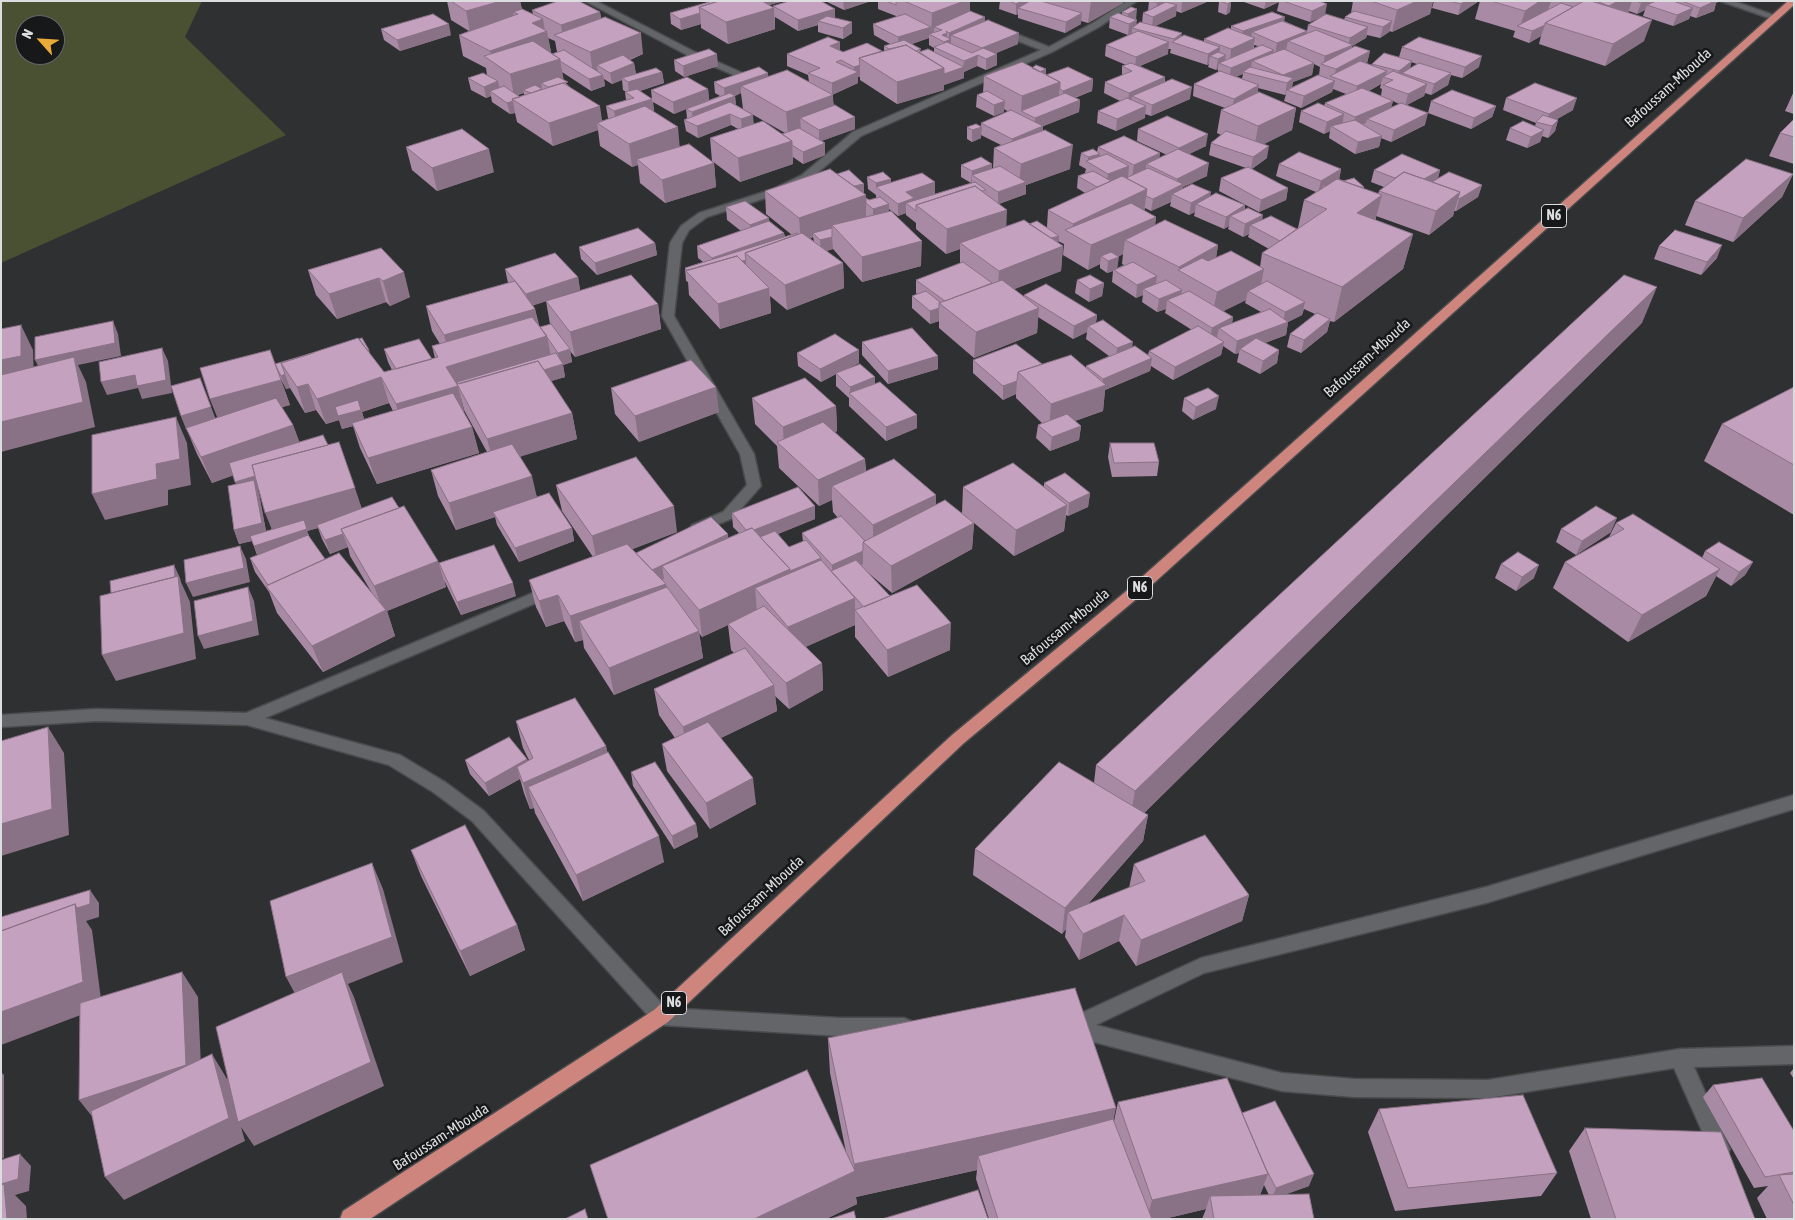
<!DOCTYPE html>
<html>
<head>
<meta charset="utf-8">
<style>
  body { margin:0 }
  #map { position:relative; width:1795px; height:1220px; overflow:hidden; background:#2f3032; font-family:"Asap Condensed",sans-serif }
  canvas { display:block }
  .frame { position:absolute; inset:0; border:2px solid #dcdddf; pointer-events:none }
  .north { position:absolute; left:15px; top:15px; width:50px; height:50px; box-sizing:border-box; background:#171819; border:1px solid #666768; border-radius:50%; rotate:296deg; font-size:14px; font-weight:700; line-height:20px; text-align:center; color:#dcdddf }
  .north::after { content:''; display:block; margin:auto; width:18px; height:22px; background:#e8ab37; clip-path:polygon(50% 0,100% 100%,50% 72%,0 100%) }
</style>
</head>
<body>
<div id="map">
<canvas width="1795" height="1220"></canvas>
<div class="frame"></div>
<div class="north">N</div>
</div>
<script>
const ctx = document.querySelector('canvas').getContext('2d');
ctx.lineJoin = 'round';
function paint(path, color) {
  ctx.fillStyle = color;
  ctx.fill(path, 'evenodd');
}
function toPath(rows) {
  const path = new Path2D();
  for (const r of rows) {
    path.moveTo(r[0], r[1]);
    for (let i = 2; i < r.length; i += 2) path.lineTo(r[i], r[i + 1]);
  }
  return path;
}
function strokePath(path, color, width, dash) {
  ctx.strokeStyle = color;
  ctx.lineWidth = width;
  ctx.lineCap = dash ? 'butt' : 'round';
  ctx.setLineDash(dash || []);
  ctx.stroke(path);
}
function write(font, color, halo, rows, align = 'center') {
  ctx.font = font + ' "Asap Condensed",sans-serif';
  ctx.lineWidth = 5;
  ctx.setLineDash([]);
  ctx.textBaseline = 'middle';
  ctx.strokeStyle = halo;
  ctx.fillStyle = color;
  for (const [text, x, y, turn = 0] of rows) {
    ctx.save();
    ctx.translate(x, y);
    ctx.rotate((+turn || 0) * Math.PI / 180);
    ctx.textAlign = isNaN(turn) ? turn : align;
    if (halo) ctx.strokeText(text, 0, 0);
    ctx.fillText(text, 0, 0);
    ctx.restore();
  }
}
paint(toPath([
  [1,1,202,1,185,37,286,135,1,263],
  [25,25,55,25,55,55,25,55]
]), '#495132');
const minor = toPath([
  [585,1,596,1,693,51,763,82,758,85,755,84,687,55,585,1],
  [1127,1,1137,1,1099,27,1052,52,861,136,810,179,781,193,707,217,689,230,682,243,674,316,754,454,761,486,733,518,702,531,692,531,690,528,692,525,723,512,747,485,740,454,662,316,670,243,681,226,699,213,773,189,802,175,853,132,1041,50,998,33,998,29,1004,29,1049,47,1093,23,1127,1],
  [1720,1,1734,1,1779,17,1772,19,1720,1],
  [552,585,557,586,559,590,557,594,265,718,400,755,445,782,484,811,666,1008,840,1018,904,1018,911,1021,914,1027,911,1033,904,1036,840,1036,661,1025,654,1022,472,821,433,792,389,765,247,725,96,721,1,727,1,715,96,709,246,713,552,585],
  [1794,795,1794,809,1486,903,1204,973,1096,1025,1282,1073,1354,1079,1488,1080,1680,1049,1794,1046,1794,1064,1694,1067,1730,1149,1727,1156,1720,1159,1713,1156,1674,1068,1488,1098,1354,1097,1282,1091,1071,1036,1064,1033,1061,1027,1064,1021,1201,958,1486,887,1794,795]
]);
const highway = toPath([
  [1788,1,1794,1,1794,5,1134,601,964,743,668,1022,370,1219,340,1219,343,1211,654,1010,952,735,1124,593,1788,1]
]);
strokePath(minor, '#4a4b4d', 3);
strokePath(highway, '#4a4b4d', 3);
paint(minor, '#646568');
paint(highway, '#ce857d');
paint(toPath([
  [447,1,520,1,522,9,533,14,532,10,600,12,601,18,643,54,630,60,634,63,636,74,662,72,664,83,640,91,652,99,651,90,708,89,709,100,720,96,715,93,714,82,768,73,768,77,809,82,808,75,787,66,787,54,840,42,840,50,843,52,884,51,884,46,890,44,874,35,873,24,896,17,896,16,878,9,878,1,970,1,970,11,985,21,1018,44,996,53,997,65,986,70,977,66,964,72,964,78,944,85,944,90,897,104,860,80,860,77,858,77,858,83,832,95,834,106,855,129,821,141,825,143,825,155,803,164,793,157,793,164,740,182,712,161,710,138,738,129,731,125,698,138,686,131,684,120,687,118,686,109,674,114,653,102,654,111,653,111,680,147,714,163,716,187,665,203,640,183,638,165,632,167,600,146,598,130,553,146,517,122,515,113,510,114,492,102,491,96,486,98,471,90,468,78,487,75,486,68,463,56,459,35,469,31,451,20],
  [548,38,555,41,557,52,552,54,550,52,551,52],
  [929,38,929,45,934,48,934,52,921,51,912,44],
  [562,72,591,91,605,86,604,79,612,84,622,80,623,90,626,92,625,92,626,100,606,106,608,118,609,118,603,121,563,80],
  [524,93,524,95,520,97,518,95],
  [741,93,743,109,785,133,782,134,753,124,753,115,736,105,735,96],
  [713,1,769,5,773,8,773,6,835,18,852,33,843,39,818,32,818,25,798,31,775,17,775,29,728,44,701,28,701,24,681,30,671,24,670,13],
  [825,1,871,1,844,10],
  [1000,1,1123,1,1123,3,1088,23,1081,21,1081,24,1065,33,1018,18,1018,14,1016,15,999,9],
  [1149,1,1209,1,1181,13,1176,11,1176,16,1155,26,1181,37,1204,41,1204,39,1231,29,1231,26,1284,21,1307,31,1308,25,1322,17,1310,22,1277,11,1279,2,1264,9,1241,1,1319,1,1325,15,1344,20,1345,17,1351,13,1353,1,1433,1,1430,14,1392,32,1390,31,1389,32,1380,38,1367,35,1366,38,1352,46,1352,48,1370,51,1367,63,1366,63,1371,65,1372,64,1399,57,1402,47,1479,67,1462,78,1451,75,1448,85,1431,95,1425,93,1424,96,1407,105,1425,125,1391,142,1381,138,1379,147,1355,154,1329,138,1330,131,1324,134,1299,122,1301,111,1324,106,1325,103,1346,94,1333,89,1332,92,1301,108,1284,101,1286,94,1285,95,1258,88,1258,93,1296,108,1292,130,1264,144,1267,158,1252,169,1288,188,1286,200,1259,212,1219,191,1221,178,1246,168,1209,155,1211,143,1221,135,1217,133,1221,110,1225,108,1193,96,1194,84,1218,72,1218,69,1216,70,1208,67,1209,64,1207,65,1170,53,1171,49,1168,49,1168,54,1140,66,1165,77,1165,82,1190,99,1151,116,1145,114,1145,118,1116,131,1097,123,1098,111,1120,101,1104,93,1105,82,1122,75,1122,66,1126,65,1105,56,1106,45,1132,34,1132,33,1128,35,1109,28,1110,17,1122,14,1122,12,1131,7,1136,19,1136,25,1142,23,1143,13,1148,11],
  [1254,45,1258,46,1254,48],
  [1411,62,1417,64,1410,68],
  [1314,64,1320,67,1319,75,1292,87,1293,82,1312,75],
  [1243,74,1242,79,1236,76],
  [1381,84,1380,88,1382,89,1381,96,1369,91],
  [1393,101,1399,104,1391,107],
  [1231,1,1230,12,1226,15,1218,12,1219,2],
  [1434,1,1479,1,1458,15,1432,8],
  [1480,1,1720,1,1716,3,1714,11,1696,18,1690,16,1689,19,1673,26,1643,16,1645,10,1637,14,1629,11,1628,13,1644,41,1605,66,1539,44,1541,36,1529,43,1513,37,1515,31,1475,19],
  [381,29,451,35,400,51,384,40],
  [674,60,718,66,684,77,675,71],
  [1046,75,1093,79,1092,91,1075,98,1080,100,1079,112,1043,126,1043,130,1070,169,1026,185,1026,194,999,204,1006,226,1029,224,1047,227,1048,210,1085,193,1077,188,1078,176,1085,173,1086,169,1079,165,1081,153,1097,152,1098,147,1160,153,1159,158,1167,155,1137,141,1138,129,1206,146,1189,154,1207,176,1183,187,1182,189,1211,196,1245,205,1245,209,1262,220,1297,229,1298,228,1304,200,1316,192,1276,176,1279,164,1341,169,1339,179,1364,187,1364,189,1378,194,1379,191,1384,187,1371,182,1374,170,1440,170,1438,178,1482,185,1478,197,1456,211,1454,211,1453,216,1429,235,1376,216,1376,220,1413,234,1403,269,1334,322,1330,321,1327,332,1301,353,1287,347,1290,334,1315,314,1304,309,1302,315,1288,322,1286,335,1265,343,1279,350,1277,363,1260,374,1237,362,1239,353,1235,354,1223,346,1221,355,1173,380,1151,366,1150,371,1105,390,1103,411,1075,421,1081,426,1079,440,1050,451,1036,438,1038,425,1042,423,1016,398,1016,394,1003,400,973,373,973,360,1086,368,1086,366,1109,356,1086,339,1087,332,1073,339,1038,317,1037,333,974,358,939,328,939,321,930,324,912,308,912,296,917,294,916,293,916,280,960,264,960,249,946,254,916,229,916,223,906,215,906,213,898,216,889,209,889,211,921,266,862,282,833,249,826,251,843,263,844,288,787,310,770,296,771,313,720,329,689,295,688,282,686,281,685,268,703,262,698,258,697,246,741,231,727,220,726,207,769,218,769,221,784,233,785,237,792,235,766,214,765,191,837,174,864,184,864,194,866,195,866,198,869,200,876,198,876,195,868,189,867,177,891,179,891,183,935,194,971,183,961,177,961,165,993,168,994,148,1001,145,981,135,981,138,972,142,967,139,967,127,981,126,981,123,1009,112,1004,109,1004,112,994,116,976,107,977,95,983,93,984,76],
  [1171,202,1170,206,1189,215,1195,212,1194,216,1224,229,1229,226,1228,229,1243,237,1249,234,1248,237,1269,249,1262,253,1260,267,1216,258,1218,245,1155,225,1156,217,1144,211,1145,208,1151,211],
  [813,237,814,241,810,239],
  [1058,241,1064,244,1063,255,1088,270,1100,264,1100,268,1107,273,1113,271,1112,282,1136,298,1143,295,1142,302,1157,312,1166,309,1165,313,1192,330,1149,351,1148,355,1133,347,1096,323,1097,315,1024,295,1023,297,1014,289,1061,271,1063,246,1058,243],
  [1123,254,1122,264,1124,265,1117,268,1118,257],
  [1246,300,1245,303,1261,312,1232,323,1233,317,1223,311],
  [1794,91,1794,114,1785,111],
  [1506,98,1573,110,1557,119,1558,120,1555,131,1548,138,1542,136,1540,142,1527,148,1506,140,1510,128,1535,126,1536,123,1503,110],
  [1431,101,1496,106,1492,117,1471,129,1428,113],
  [1794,119,1794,164,1769,156,1780,133],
  [406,147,494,172,437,191,412,170],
  [1793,174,1782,197,1733,242,1685,225,1695,201],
  [655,243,657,255,597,275,581,259,579,247],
  [1659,246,1717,258,1701,275,1654,259],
  [381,248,410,297,390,306,386,302,337,319,316,295,308,270],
  [505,269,578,277,580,290,553,298,658,304,661,329,575,357,570,351,572,362,563,365,565,377,551,381,572,413,577,439,520,456,537,497,572,528,574,541,519,562,497,525,495,517,456,530,438,496,431,470,487,452,464,410,459,390,464,412,472,427,479,453,377,484,360,448,353,426,342,429,339,420,326,424,316,410,305,413,290,388,286,389,280,377,290,405,282,407,293,425,299,442,328,445,362,509,399,508,439,563,516,596,461,615,444,580,446,587,387,611,395,636,323,672,277,613,269,592,255,572,250,558,257,555,252,541,239,544,234,530,236,484,233,475,212,483,197,454,181,416,200,378,215,418,218,418,210,399,275,364,369,350,370,354,384,372,392,370,388,362,384,349,432,359,435,358,432,346,440,344,432,331,426,306,508,283],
  [546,301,550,324,540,327,539,325,535,309,533,305],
  [389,403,393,411,364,419,362,412],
  [258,490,259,490,272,530,266,531,259,494],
  [318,528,322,539,330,554,348,547,350,556,372,593,325,559,310,538,307,531],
  [1077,280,1104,283,1102,296,1089,302,1075,293],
  [1642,323,1144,813,1148,815,1143,841,1088,904,1129,888,1134,864,1249,895,1242,921,1136,966,1119,941,1079,960,1065,937,1066,929,1062,934,973,875,975,849,1094,783,1096,765],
  [862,342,938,369,888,384,862,355],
  [797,353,859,363,849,368,875,383,917,415,917,428,886,441,849,406,849,398,836,386,836,374,821,382,798,366],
  [1794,387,1794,515,1704,461,1722,424],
  [611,388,719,412,639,442,615,414],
  [752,398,836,406,837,431,835,432,865,459,866,471,936,495,936,505,962,513,963,487,1044,487,1044,483,1090,493,1088,507,1068,516,1066,515,1064,531,1014,556,974,523,972,549,892,593,866,571,890,596,950,650,888,677,855,637,855,625,805,647,822,663,823,690,789,709,775,696,777,711,721,738,756,804,710,829,667,771,662,744,675,738,659,715,654,689,734,653,731,650,728,625,702,637,699,633,703,658,614,695,584,648,583,640,575,642,564,621,546,627,536,607,529,580,593,557,562,511,556,485,677,532,632,549,636,553,728,534,728,538,739,533,733,527,732,513,815,506,815,519,778,534,789,547,803,542,802,533,838,518,833,512,832,500,819,506,779,468,777,446,755,424],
  [1184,398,1216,409,1193,420,1182,411],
  [1110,443,1159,462,1157,476,1112,477,1108,457],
  [1616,523,1702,558,1705,551,1753,562,1745,575,1731,586,1716,576,1706,596,1628,642,1553,588,1565,562,1609,537],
  [1561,529,1611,532,1576,555,1556,542],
  [1501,564,1534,578,1516,591,1495,578],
  [516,721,606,746,607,752,664,862,583,901,535,813,534,808,530,809,524,793,520,779,489,796,470,774,465,760,527,759,528,761,529,760,523,748],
  [631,772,696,824,698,837,674,849,633,786],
  [411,850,517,925,525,950,470,976,421,876],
  [828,1038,1114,1121,1118,1102,1242,1113,1309,1186,1214,1219,1202,1219,1206,1209,1164,1219,989,1219,976,1179,977,1170,856,1197,857,1204,826,1219,608,1219,590,1165,846,1152,830,1073],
  [1264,1185,1269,1195,1260,1195],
  [1794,1068,1794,1079,1790,1073],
  [1713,1085,1794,1131,1794,1219,1767,1219,1757,1198,1768,1186,1754,1188,1703,1097],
  [1379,1109,1557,1173,1541,1196,1395,1211,1368,1132],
  [1585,1128,1755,1219,1591,1219,1569,1151]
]), '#a98aa4');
paint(toPath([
  [501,1,520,1,523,17,513,12,515,20,470,33,466,11],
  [744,1,785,1,744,12],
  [843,1,871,1,844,10],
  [964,1,970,1,970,20,942,30,934,27,934,34,931,35,932,13],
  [1022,1,1043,1,1043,2,1018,8,1018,14,1016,15,1016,4],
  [1091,1,1123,1,1123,3,1088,23],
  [1161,1,1165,1,1164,10,1156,14,1157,3],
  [1184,1,1209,1,1181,13,1182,2],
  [1231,1,1230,12,1226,15,1228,4],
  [1266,1,1279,1,1279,2,1264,9],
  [1416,1,1433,1,1430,14,1392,32,1397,10],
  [1465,1,1479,1,1458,15,1461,4],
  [1540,1,1551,1,1547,13,1520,27,1525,11],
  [1618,1,1632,1,1628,13,1602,27,1609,6],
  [1645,1,1651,1,1649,6,1647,5,1645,10,1637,14,1641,3],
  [1712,1,1720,1,1716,3,1714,11,1696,18,1700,8],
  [1327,4,1325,15,1310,22,1312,11],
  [1177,5,1176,16,1152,28,1153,17],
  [774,8,775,29,728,44,726,22],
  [1693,8,1689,19,1673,26,1677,15],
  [835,9,835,19,818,21,818,25,798,31,798,20],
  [1137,9,1136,20,1137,20,1136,29,1132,28,1132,33,1128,35,1129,24,1127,23,1128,14],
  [600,12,603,33,563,39,561,25],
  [700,13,701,24,681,30,680,19],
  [1082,13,1081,24,1065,33,1066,22],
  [985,17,985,28,951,35,951,50,944,52,944,42,942,35,947,33,947,41,949,40,949,33],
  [1285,17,1283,28,1252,32,1251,39,1242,43,1243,31],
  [543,19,545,31,547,31,551,52,503,70,493,62,490,51,532,23],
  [1652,20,1644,41,1605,66,1613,44],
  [1392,21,1389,32,1380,38,1383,27],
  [852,22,852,33,843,39,843,28],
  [449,24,451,35,400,51,397,40],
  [1545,25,1541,36,1529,43,1532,31],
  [931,27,931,35,929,34,929,38,898,48,898,37],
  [1368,27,1366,38,1352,46,1350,56,1323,65,1325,56,1348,47,1350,38],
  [1307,31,1305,42,1288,41,1286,50,1275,54,1277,43],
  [641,33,643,54,604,69,597,65,598,72,593,74,590,52],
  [1019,33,1018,44,985,58,981,57,982,48],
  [1182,33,1180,44,1174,42,1174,39],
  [1255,38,1253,49,1230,60,1231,49],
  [840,42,840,53,830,46],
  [1169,42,1168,54,1135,68,1136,57],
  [1220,47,1219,58,1210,56,1209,64,1207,65,1208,54],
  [1274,50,1272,61,1252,61,1251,70,1243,72,1243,74,1229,80,1231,68],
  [1370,51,1367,63,1338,78,1334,77,1336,69],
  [717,54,718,66,684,77,683,66],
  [997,54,997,65,986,70,986,59],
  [978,55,977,66,964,72,964,78,944,85,944,90,897,104,897,82,944,68,963,67,964,61],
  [1226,55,1224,65,1219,63,1218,69,1216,70,1218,59],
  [1482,56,1479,67,1462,78,1465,67],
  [560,59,564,81,541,83,542,88,528,92,523,90,524,93,514,96,510,74],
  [1412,61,1409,72,1402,73,1401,79,1396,83,1399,71],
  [634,63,636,75,622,78,622,80,612,84,610,73],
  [1314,63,1312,75,1293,82,1291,89,1287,90,1285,95,1287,83,1283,75],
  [860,65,860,77,858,77,858,83,832,95,832,83,854,74,854,67],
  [1046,69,1046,80,1037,74],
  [1387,71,1385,78,1383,77,1381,84,1355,98,1357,86],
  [662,72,664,83,629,94,628,82],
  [768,73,769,84,741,86,741,93,725,99,724,88],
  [1451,73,1448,85,1431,95,1434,84],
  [603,75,605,86,591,91,589,79],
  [1165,77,1164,89,1132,96,1131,103,1128,104,1129,93],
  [1093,79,1092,91,1062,102,1063,91],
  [498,81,501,93,490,91,491,96,486,98,484,87],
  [1335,81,1332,92,1301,108,1304,96],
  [1060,82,1058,104,1021,111,1022,96],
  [1427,84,1424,96,1405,106,1408,94],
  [1259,85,1257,96,1232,110,1234,99],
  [1192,87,1190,99,1151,116,1152,105],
  [708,89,709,100,674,114,673,102],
  [833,95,834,118,800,118,801,130,788,135,786,112],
  [735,96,736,107,693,124,692,112],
  [1577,98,1573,110,1547,125,1546,125,1549,114],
  [652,99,654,111,616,123,614,111],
  [1080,100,1079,112,1034,130,1035,118],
  [513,101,515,113,510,114,507,103],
  [1005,101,1004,112,994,116,994,105],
  [1393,101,1390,112,1367,119,1366,123,1353,129,1355,117],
  [600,106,603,127,597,123,598,130,553,146,549,123],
  [1146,106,1145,118,1116,131,1117,119],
  [1496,106,1492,117,1471,129,1474,118],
  [1296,108,1292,130,1254,149,1258,126],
  [1428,113,1425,125,1391,142,1394,130],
  [730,114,731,125,698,138,697,126],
  [1344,114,1342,126,1331,126,1330,131,1324,134,1327,122],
  [753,115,754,126,742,131,741,119],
  [855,117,855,129,819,142,819,130],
  [1558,120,1555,131,1548,138,1552,126],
  [1043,126,1043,138,1012,151,1012,139],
  [678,127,680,150,637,159,638,165,632,167,629,144],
  [982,127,981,138,972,142,972,130],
  [1544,130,1540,142,1527,148,1531,137],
  [1208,134,1206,146,1177,160,1179,148],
  [1382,136,1379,147,1355,154,1358,142],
  [792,141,793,164,740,182,738,158],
  [825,143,825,155,803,164,803,152],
  [1073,145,1070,169,1026,185,1026,194,998,204,998,192,1019,184,1021,164],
  [1269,146,1267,158,1251,169,1253,157],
  [489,149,494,172,437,191,432,168],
  [1160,153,1158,165,1146,164,1146,171,1132,177,1134,165],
  [1100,154,1099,166,1088,162,1088,157],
  [714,163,716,187,665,203,662,180],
  [1209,163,1207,176,1183,187,1181,197,1172,194,1171,202,1151,211,1153,199,1176,188,1177,179],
  [992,164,992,176,972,175,972,183,971,183,972,171],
  [1129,166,1128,178,1106,186,1108,174],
  [1341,169,1339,181,1327,188,1323,185,1322,191,1318,193,1321,181],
  [1440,170,1437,182,1412,185],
  [1793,174,1782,197,1733,242,1743,218],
  [891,179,891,191,876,187,876,195,876,183],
  [935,182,935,194,906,204,906,213,898,216,898,204,906,192],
  [864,184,864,196,866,195,866,219,832,225,832,231,813,233,813,237,801,242,799,218,846,189],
  [1482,185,1478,197,1456,211,1459,199],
  [1288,188,1286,200,1259,212,1261,200],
  [1147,189,1144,213,1072,234,1073,224],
  [1211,192,1209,204,1196,204,1195,212,1189,215,1191,203],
  [1460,192,1453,216,1429,235,1436,211],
  [1382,195,1373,229,1357,213],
  [889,204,889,216,873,221,873,209],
  [1245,205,1243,218,1230,216,1229,226,1224,229,1226,217],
  [1007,210,1006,234,960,243,960,249,946,254,947,229],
  [1263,215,1261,228,1250,225,1249,234,1243,237,1245,224],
  [1156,217,1153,241,1125,240,1123,254,1109,261,1119,257,1117,270,1114,270,1113,271,1107,273,1108,261,1101,256,1100,264,1088,270,1091,245],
  [769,218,770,231,751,238,750,225],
  [784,233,785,246,745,253,747,272,713,270,712,258],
  [1413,234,1403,269,1334,322,1342,287],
  [1059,236,1058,248,1045,241],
  [832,237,833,249,821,253,820,240],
  [922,241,921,266,862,282,862,257],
  [655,243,657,255,597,275,595,263],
  [1218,245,1214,269,1179,270,1179,267],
  [1722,245,1717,258,1701,275,1707,262],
  [1063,246,1061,271,997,296,999,271],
  [843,263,844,288,787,310,785,285],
  [1264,269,1259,294,1248,291,1246,300,1212,317,1217,292],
  [404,272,410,297,390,306,383,281],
  [1157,276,1155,289,1143,289,1143,295,1136,298,1137,285],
  [578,277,580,290,529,307,526,294],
  [379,278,386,302,337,319,329,294],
  [1104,283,1102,296,1089,302,1090,289],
  [1657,287,1642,323,1128,829,1135,791],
  [769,288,771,313,720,329,718,304],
  [1182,290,1180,303,1167,300,1166,309,1157,312,1159,299],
  [1305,302,1302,315,1288,322,1286,335,1244,351,1240,349,1239,353,1235,354,1237,341,1283,324,1285,312],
  [658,304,661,329,575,357,570,332],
  [939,308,939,321,930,324,930,311],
  [1039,308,1037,333,974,358,976,332],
  [535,309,540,334,451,360,444,335],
  [1097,315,1095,328,1088,326,1087,332,1073,339,1074,326],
  [1233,317,1231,330,1219,328,1217,337,1210,340,1212,328],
  [1330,319,1327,332,1301,353,1304,340],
  [113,321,118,334,121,356,78,365,86,382,95,427,1,452,1,422,42,373,35,360],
  [21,325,33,350,34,381,1,389,1,360],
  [547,336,552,362,457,382,464,412,403,430,396,404,446,367],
  [1133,342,1131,355,1116,361,1117,348],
  [1224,342,1221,355,1173,380,1175,367],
  [162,348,168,361,172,393,142,399,138,388,107,395,101,382],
  [570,349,572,362,563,365,565,377,469,406,464,393,560,365,558,353],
  [859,350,859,363,837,374,836,373,836,374,821,382,820,369],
  [1279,350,1277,363,1260,374,1263,361],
  [938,356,938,369,888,384,888,371],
  [1152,358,1150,371,1105,390,1103,411,1049,430,1051,404,1102,387,1103,379],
  [285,374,290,388,286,389,281,376],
  [381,377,389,403,362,412,365,423,352,423,353,426,342,429,339,420,326,424,317,399],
  [875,377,875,390,850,395,850,387],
  [200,378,216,421,186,429,181,416],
  [281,380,290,405,220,424,210,399],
  [1017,381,1016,394,1003,400,1003,386],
  [308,384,316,410,305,413,297,387],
  [716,387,719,412,639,442,635,416],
  [1219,396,1216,409,1193,420,1196,407],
  [836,406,837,431,788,451,784,448,783,427],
  [572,413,577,439,494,465,487,439],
  [917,415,917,428,886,441,886,427],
  [176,417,187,443,191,485,168,490,168,505,105,520,92,494,156,464],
  [293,425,303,451,212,483,201,457],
  [1081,426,1079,440,1050,451,1052,437],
  [472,427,479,453,377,484,368,458],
  [331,453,336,466,258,490,259,494,267,537,239,544,234,530,241,495,235,482],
  [865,459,866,485,832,486,832,500,819,506,818,480],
  [532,476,538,502,493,512,495,517,456,530,449,503],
  [355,488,364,515,317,525,318,528,307,531,312,543,259,559,254,546,276,539,265,513],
  [1090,493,1088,507,1068,516,1069,503],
  [936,495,936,522,873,551,873,525],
  [1067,505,1064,531,1014,556,1016,530],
  [674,506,677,532,597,563,592,536],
  [815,506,815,519,760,541,748,532],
  [1617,518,1611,532,1576,555,1582,541],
  [974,523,972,549,892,593,891,566],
  [572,528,574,541,519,562,515,548],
  [343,534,348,547,330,554,325,540],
  [728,534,729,547,662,566,664,579,651,585,648,572],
  [240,546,246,559,250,582,193,597,186,583],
  [863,551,863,564,836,577,832,572,832,565],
  [821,558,822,571,755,588,757,612,702,637,699,610,790,569],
  [438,561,446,587,387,611,395,636,323,672,312,646,383,611,374,586],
  [1753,562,1745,575,1731,586,1739,572],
  [174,565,180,578,181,582,190,602,196,659,116,681,102,655],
  [1539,565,1534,578,1516,591,1522,577],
  [1720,569,1706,596,1628,642,1642,615],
  [513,583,516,596,461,615,457,602],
  [666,584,670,610,579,621,583,640,575,642,570,616],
  [248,587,254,601,259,635,204,649,198,636],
  [558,595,564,621,546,627,539,601],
  [855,598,855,625,790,654,788,627],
  [951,623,950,650,888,677,887,650],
  [699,631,703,658,614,695,609,668],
  [822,663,823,690,789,709,786,683],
  [774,685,777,711,687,754,683,727],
  [48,727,64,753,69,835,1,856,1,824],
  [606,746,612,772,528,787,534,808,530,809,523,783],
  [527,759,531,772,517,767,520,779,489,796,485,783],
  [753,778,756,804,710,829,706,803],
  [1148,815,1143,841,1074,920,1068,912,1066,929,1062,934,1065,908],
  [696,824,698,837,674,849,672,836],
  [659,836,664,862,583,901,576,875],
  [372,863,383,889,403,962,348,984,354,997,384,1086,254,1146,241,1127,245,1141,124,1200,105,1177,212,1054,227,1079,300,1003,286,977],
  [90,890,99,903,99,917,86,921,92,930,102,1007,1,1045,1,1012,75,904],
  [1249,895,1242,921,1136,966,1141,940],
  [1124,915,1119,941,1079,960,1083,934],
  [517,925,525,950,470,976,460,951],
  [182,972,198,997,202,1090,98,1124,79,1100],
  [1,1072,4,1075,4,1158,1,1159],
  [1116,1108,1109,1142,978,1156,977,1170,856,1197,857,1204,826,1219,754,1219,854,1172,854,1164],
  [20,1154,31,1166,29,1191,15,1195,26,1206,27,1219,7,1219,1,1199,1,1184],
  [1268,1174,1259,1197,1210,1196,1206,1209,1164,1219,1147,1219,1152,1200],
  [1314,1174,1309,1186,1271,1200,1276,1188]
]), '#897186');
const building = toPath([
  [451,1,501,1,466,11,451,1],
  [558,1,579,1,600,12,561,25,532,10,558,1],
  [713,1,719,1,699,7,700,13,680,19,670,13,713,1],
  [719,1,762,1,774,8,726,22,699,7,719,1],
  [789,1,821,1,835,9,798,20,773,6,789,1],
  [886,1,896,1,896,5,886,1],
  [904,1,964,1,932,13,904,1],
  [1009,1,1022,1,1016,4,1009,1],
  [1030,1,1041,1,1082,13,1066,22,1018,8,1030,1],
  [1152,1,1161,1,1157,3,1152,1],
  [1220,1,1231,1,1228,4,1220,1],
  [1283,1,1319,1,1327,4,1312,11,1283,1],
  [1371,1,1417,1,1397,10,1371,1],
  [1449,1,1465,1,1461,4,1449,1],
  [1491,1,1540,1,1525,11,1491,1],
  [1584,1,1591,1,1652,20,1613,44,1545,23,1584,1],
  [1596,1,1618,1,1609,6,1596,1],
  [1636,1,1645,1,1641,3,1636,1],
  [1656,1,1673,1,1693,8,1677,15,1647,5,1656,1],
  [1682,1,1715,1,1700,8,1682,1],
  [1166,2,1177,5,1153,17,1143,13,1166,2],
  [1561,3,1573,7,1545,23,1545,25,1532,31,1517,26,1561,3],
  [1131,7,1137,9,1128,14,1122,12,1131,7],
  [522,9,543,19,532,23,547,31,490,51,459,35,518,14,513,12,522,9],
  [970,11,985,17,949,33,946,31,947,33,942,35,951,39,944,42,929,34,942,30,934,27,970,11],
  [1354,11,1392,21,1383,27,1345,17,1354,11],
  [1272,12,1285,17,1243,31,1231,26,1272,12],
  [1118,13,1137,20,1129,24,1110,17,1118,13],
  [433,14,449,24,397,40,381,29,433,14],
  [905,14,931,27,898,37,873,24,905,14],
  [1326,14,1368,27,1350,38,1308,25,1326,14],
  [827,16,852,22,843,28,818,21,827,16],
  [605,17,641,33,590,52,554,35,605,17],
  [988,20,1019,33,982,48,951,35,988,20],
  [1282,21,1307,31,1277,43,1252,32,1282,21],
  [1140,22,1182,33,1174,39,1132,28,1140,22],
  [1228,28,1255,38,1231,49,1204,39,1228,28],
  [1316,30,1353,45,1325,56,1288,41,1316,30],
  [1138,31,1169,42,1136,57,1106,45,1138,31],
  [1184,35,1220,47,1208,54,1172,42,1184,35],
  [828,37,840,42,830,46,843,52,867,43,882,51,859,58,860,65,854,67,841,60,836,62,858,72,832,83,808,73,820,68,787,54,828,37],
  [1419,37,1482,56,1465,67,1402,47,1419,37],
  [904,40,921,49,916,51,906,45,889,49,884,46,904,40],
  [533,41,560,59,510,74,484,56,533,41],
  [947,42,972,53,983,48,997,54,986,59,978,55,964,61,934,47,947,42],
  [906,45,944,68,897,82,859,58,906,45],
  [1262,45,1274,50,1231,68,1219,63,1262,45],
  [1355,46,1370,51,1336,69,1321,64,1355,46],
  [709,49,717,54,683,66,674,60,709,49],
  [928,49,964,67,944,74,944,68,919,52,928,49],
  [1284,49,1314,63,1283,75,1252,61,1284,49],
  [564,50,603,75,589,79,560,61,560,59,552,54,564,50],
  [1218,52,1226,55,1218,59,1210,56,1218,52],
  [1384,53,1412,61,1399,71,1372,64,1384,53],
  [623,55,634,63,610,73,597,65,623,55],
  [1360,61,1387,71,1357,86,1330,76,1360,61],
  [1022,62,1060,82,1022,96,984,76,1022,62],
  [1131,63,1165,77,1129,93,1105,82,1132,71,1122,66,1131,63],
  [1419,63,1451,73,1434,84,1402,73,1419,63],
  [1036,65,1046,69,1040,72,1032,68,1036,65],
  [759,67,768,73,724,88,714,82,759,67],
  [1068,67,1093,79,1063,91,1060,89,1060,82,1046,75,1068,67],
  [1250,67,1293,78,1287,83,1243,72,1250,67],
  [656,68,662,72,628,82,622,78,656,68],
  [787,70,833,95,786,112,741,86,787,70],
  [1220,71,1259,85,1234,99,1194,84,1220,71],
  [1393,71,1427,84,1408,94,1383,85,1393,80,1383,77,1393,71],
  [483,73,498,81,484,87,468,78,483,73],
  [1318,75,1335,81,1304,96,1287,90,1318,75],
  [558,77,568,82,564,83,563,83,548,87,541,83,558,77],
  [687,77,708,89,673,102,651,90,687,77],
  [1172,79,1192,87,1152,105,1132,96,1172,79],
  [563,83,600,106,549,123,512,99,563,83],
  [1535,83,1577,98,1549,114,1506,98,1535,83],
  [535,85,542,89,531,93,523,90,535,85],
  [504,86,520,97,512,99,513,101,507,103,490,91,504,86],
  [1362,88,1393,101,1355,117,1325,103,1362,88],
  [637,89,652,99,614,111,606,106,634,98,625,92,637,89],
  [1452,90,1496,106,1474,118,1431,101,1452,90],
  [987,91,1005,101,994,105,977,95,987,91],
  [1259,92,1296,108,1258,126,1221,110,1259,92],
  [730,93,735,96,692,112,686,109,730,93],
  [1065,93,1080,100,1035,118,1021,111,1065,93],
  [1127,98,1146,106,1117,119,1098,111,1127,98],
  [730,102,753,115,741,119,730,114,697,126,684,120,730,102],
  [1318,103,1344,114,1327,122,1301,111,1318,103],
  [1401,103,1428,113,1394,130,1367,119,1401,103],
  [835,105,855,117,819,130,800,118,835,105],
  [645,106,678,127,629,144,597,123,645,106],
  [1011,110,1043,126,1012,139,981,123,1011,110],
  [1543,115,1558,120,1552,126,1536,122,1543,115],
  [1167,116,1208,134,1179,148,1138,129,1167,116],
  [1794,119,1794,137,1780,133,1794,119],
  [1355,120,1382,136,1358,142,1331,126,1355,120],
  [763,121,792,141,738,158,710,138,763,121],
  [1523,121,1544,130,1531,137,1510,128,1523,121],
  [976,124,982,127,972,130,967,127,976,124],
  [799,128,825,143,803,152,792,145,792,141,782,134,799,128],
  [462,129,489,149,432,168,406,147,462,129],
  [1045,130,1073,145,1021,164,994,148,1045,130],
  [1226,131,1269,146,1253,157,1211,143,1226,131],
  [1124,136,1160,153,1134,165,1098,147,1124,136],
  [689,144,714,163,662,180,637,159,689,144],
  [1093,149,1100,154,1088,157,1081,153,1093,149],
  [1178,149,1209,163,1177,179,1146,164,1178,149],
  [1299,152,1341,169,1321,181,1279,164,1299,152],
  [1107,154,1129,166,1108,174,1086,161,1107,154],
  [1402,154,1440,170,1424,179,1404,172,1395,178,1374,170,1402,154],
  [981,157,992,164,972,171,961,165,981,157],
  [1746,159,1793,174,1743,218,1695,201,1746,159],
  [1000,166,1026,182,998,192,972,175,1000,166],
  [1248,167,1288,188,1261,200,1221,178,1248,167],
  [1148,168,1183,184,1153,199,1146,196,1147,189,1126,178,1148,168],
  [830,169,866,195,799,218,765,191,830,169],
  [849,170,864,184,854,186,837,174,849,170],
  [1093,171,1111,181,1097,187,1078,176,1093,171],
  [883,172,891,179,876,183,867,177,883,172],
  [1404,172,1460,192,1436,211,1379,191,1404,172],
  [1449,172,1482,185,1459,199,1458,198,1460,192,1432,182,1449,172],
  [922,173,935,182,906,192,914,198,898,204,876,187,922,173],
  [1122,176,1147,189,1073,224,1048,210,1122,176],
  [1354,178,1364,187,1361,187,1343,181,1354,178],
  [1337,179,1382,195,1357,213,1413,234,1342,287,1262,253,1327,209,1304,200,1337,179],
  [975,182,986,190,982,191,975,186,916,205,916,211,906,203,975,182],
  [1192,184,1211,192,1191,203,1172,194,1192,184],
  [975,186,1007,210,947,229,916,205,975,186],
  [1216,193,1245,205,1226,217,1196,204,1216,193],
  [880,197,889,204,873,209,866,203,866,198,869,200,880,197],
  [745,201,769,218,750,225,726,207,745,201],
  [1131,203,1156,217,1091,245,1065,230,1131,203],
  [1248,208,1263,215,1245,224,1230,216,1248,208],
  [891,211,922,241,862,257,832,225,891,211],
  [1271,216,1297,229,1280,241,1250,225,1271,216],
  [1024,220,1063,246,999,271,960,243,1024,220],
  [1165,220,1218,245,1179,267,1125,240,1165,220],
  [769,221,784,233,712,258,697,246,769,221],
  [1037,221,1059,236,1051,238,1029,224,1037,221],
  [638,228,655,243,595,263,579,247,638,228],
  [832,228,832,237,820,240,813,233,832,228],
  [1675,230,1722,245,1707,262,1659,246,1675,230],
  [797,233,798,234,745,253,746,260,742,261,737,256,687,270,685,268,797,233],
  [802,233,843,263,785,285,745,253,802,233],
  [381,248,404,272,383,281,379,278,329,294,308,270,381,248],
  [1231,251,1264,269,1217,292,1178,270,1202,258,1208,261,1231,251],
  [1111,252,1119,257,1108,261,1101,256,1111,252],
  [555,253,578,277,526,294,505,269,555,253],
  [737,256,769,288,718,304,686,271,737,256],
  [963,262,992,283,945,301,916,280,963,262],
  [1133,262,1157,276,1137,285,1114,270,1133,262],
  [631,275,658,304,570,332,546,301,631,275],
  [1090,275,1104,283,1090,289,1077,280,1090,275],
  [1624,275,1657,287,1135,791,1096,765,1624,275],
  [1002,280,1039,308,976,332,939,303,1002,280],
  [1166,280,1182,290,1159,299,1143,289,1166,280],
  [515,281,535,309,444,335,426,306,515,281],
  [1267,281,1305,302,1285,312,1248,291,1267,281],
  [1046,284,1097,315,1074,326,1024,295,1046,284],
  [926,291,941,303,939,303,939,308,930,311,912,296,926,291],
  [1189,291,1233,317,1212,328,1167,300,1189,291],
  [1270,309,1288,322,1237,341,1219,328,1270,309],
  [1317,313,1330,319,1304,340,1290,334,1317,313],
  [532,317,547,336,446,367,458,386,396,404,381,377,317,399,308,384,297,387,281,363,358,338,384,372,438,357,432,346,532,317],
  [1103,320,1133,342,1117,348,1088,326,1103,320],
  [113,321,115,343,35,360,35,337,113,321],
  [551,324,570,349,558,353,540,327,551,324],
  [21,325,21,356,1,360,1,329,21,325],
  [1198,326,1224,342,1175,367,1149,351,1198,326],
  [912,328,938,356,888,371,862,342,912,328],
  [835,334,859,350,820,369,797,353,835,334],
  [362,338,369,350,368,351,359,339,362,338],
  [1256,338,1279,350,1263,361,1240,349,1256,338],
  [419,339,432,359,396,369,384,349,419,339],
  [1016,344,1042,364,1018,372,1017,381,1003,386,973,360,1016,344],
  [1135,346,1152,358,1103,379,1086,366,1135,346],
  [162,348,166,380,137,386,135,375,101,382,99,362,162,348],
  [270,350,281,380,210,399,200,368,270,350],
  [313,353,281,363,285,374,281,376,275,364,313,353],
  [556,353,563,364,544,370,538,361,459,384,457,382,556,353],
  [1071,355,1106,385,1051,404,1018,372,1071,355],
  [74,357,83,402,1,422,1,375,74,357],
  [691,360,716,387,635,416,611,388,691,360],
  [538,361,572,413,487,439,457,384,538,361],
  [860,364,875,377,850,387,836,373,860,364],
  [200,378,211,407,181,416,171,386,200,378],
  [805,378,836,406,783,427,752,398,805,378],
  [880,382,917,415,886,427,849,393,880,382],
  [1794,387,1794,465,1722,424,1794,387],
  [1208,388,1219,396,1196,407,1184,398,1208,388],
  [453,393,472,427,368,458,352,423,453,393],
  [276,398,293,425,201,457,186,428,276,398],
  [358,400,361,410,338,416,335,407,358,400],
  [1067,414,1081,426,1052,437,1038,425,1067,414],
  [176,417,180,459,156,464,157,479,92,494,92,435,176,417],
  [823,422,865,459,818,480,777,442,823,422],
  [323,435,328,445,252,465,255,476,235,482,229,463,323,435],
  [339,442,355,488,265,513,252,465,339,442],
  [1110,443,1154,443,1159,462,1114,463,1110,443],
  [512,444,532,476,449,503,431,470,512,444],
  [636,457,674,506,592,536,556,485,636,457],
  [894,459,936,495,873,525,832,486,894,459],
  [1013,463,1067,505,1016,530,963,487,1013,463],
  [1065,473,1090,493,1069,503,1044,483,1065,473],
  [254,480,262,523,234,530,228,486,254,480],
  [798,487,815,506,754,530,752,528,746,530,732,513,798,487],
  [549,493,572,528,515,548,493,512,549,493],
  [392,497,399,508,341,529,343,534,325,540,317,525,392,497],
  [945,500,974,523,891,566,863,542,945,500],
  [404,506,438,561,374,586,341,529,404,506],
  [1596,506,1617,518,1582,541,1561,529,1596,506],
  [1633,514,1720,569,1642,615,1565,562,1624,529,1616,523,1633,514],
  [841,516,865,541,863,542,863,551,832,565,802,533,841,516],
  [711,517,728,534,652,570,636,553,711,517],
  [304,520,307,529,254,546,250,536,304,520],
  [752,528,790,569,699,610,662,566,752,528],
  [775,531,789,547,806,540,821,558,790,571,790,569,760,537,775,531],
  [308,535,325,559,268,585,250,558,308,535],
  [1719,542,1753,562,1739,572,1705,551,1719,542],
  [627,544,666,584,570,616,558,595,539,601,529,580,627,544],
  [494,545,513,583,457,602,439,563,494,545],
  [240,546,244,568,186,583,184,560,240,546],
  [1518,552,1539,565,1522,577,1501,564,1518,552],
  [339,553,386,610,312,646,266,586,339,553],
  [821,560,855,598,788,627,755,588,821,560],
  [856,560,890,596,864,607,831,571,856,560],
  [174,565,175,577,111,593,110,581,174,565],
  [178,576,184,633,102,655,100,596,178,576],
  [917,585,951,623,887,650,855,610,917,585],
  [248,587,253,621,198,636,194,601,248,587],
  [667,587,699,631,609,668,579,621,667,587],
  [764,606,822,663,786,683,728,624,764,606],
  [745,648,774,685,683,727,654,689,745,648],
  [575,698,606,746,523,783,517,767,533,758,516,721,575,698],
  [708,722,753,778,706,803,662,744,708,722],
  [48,727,52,809,1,824,1,741,48,727],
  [509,737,527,759,485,783,465,760,509,737],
  [608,752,659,836,576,875,528,787,608,752],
  [655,762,696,824,672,836,631,772,655,762],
  [1059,762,1148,815,1065,908,975,849,1059,762],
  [465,825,517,925,460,951,411,850,465,825],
  [1205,835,1249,895,1141,940,1124,915,1083,934,1068,912,1145,881,1134,864,1205,835],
  [372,863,392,937,286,977,270,901,372,863],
  [90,890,90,904,77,908,75,904,1,931,1,917,90,890],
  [75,904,83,982,1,1012,1,931,75,904],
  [182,972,186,1065,79,1100,80,1003,182,972],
  [342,972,371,1062,238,1122,216,1027,342,972],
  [1075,988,1116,1108,854,1164,828,1038,1075,988],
  [212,1054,229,1118,105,1177,91,1111,212,1054],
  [807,1070,855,1171,754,1219,608,1219,590,1165,807,1070],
  [1227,1078,1268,1174,1152,1200,1118,1102,1227,1078],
  [1762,1078,1794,1131,1794,1172,1765,1177,1713,1085,1762,1078],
  [1523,1095,1557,1173,1408,1188,1379,1109,1523,1095],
  [1275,1101,1314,1174,1276,1188,1266,1169,1242,1113,1275,1101],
  [1113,1119,1152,1219,998,1219,978,1156,1113,1119],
  [1585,1128,1721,1132,1755,1219,1616,1219,1585,1128],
  [20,1154,18,1179,1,1184,1,1160,20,1154],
  [1794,1174,1794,1205,1779,1175,1794,1174],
  [4,1184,7,1219,1,1219,1,1185,4,1184],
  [978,1190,988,1219,882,1219,978,1190],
  [1309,1194,1314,1219,1214,1219,1210,1196,1309,1194],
  [585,1209,588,1219,565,1219,585,1209],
  [854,1211,856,1219,830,1219,854,1211]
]);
paint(building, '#c4a1bf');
strokePath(building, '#897186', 1);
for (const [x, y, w] of [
  [1554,216,25],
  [1140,588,25],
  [674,1003,25]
]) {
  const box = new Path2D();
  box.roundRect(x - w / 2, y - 11.5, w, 23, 4);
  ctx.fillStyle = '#171819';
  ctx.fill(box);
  strokePath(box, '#dcdddf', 1);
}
write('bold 14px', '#dcdddf', null, [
  ["N6",1554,216],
  ["N6",1140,588],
  ["N6",674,1003]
]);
write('15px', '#dcdddf', '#171819', [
  ["Bafoussam-Mbouda",1668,88,-42],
  ["Bafoussam-Mbouda",1367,358,-42],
  ["Bafoussam-Mbouda",1065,627,-40],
  ["Bafoussam-Mbouda",761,896,-43],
  ["Bafoussam-Mbouda",441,1137,-33]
]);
</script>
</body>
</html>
